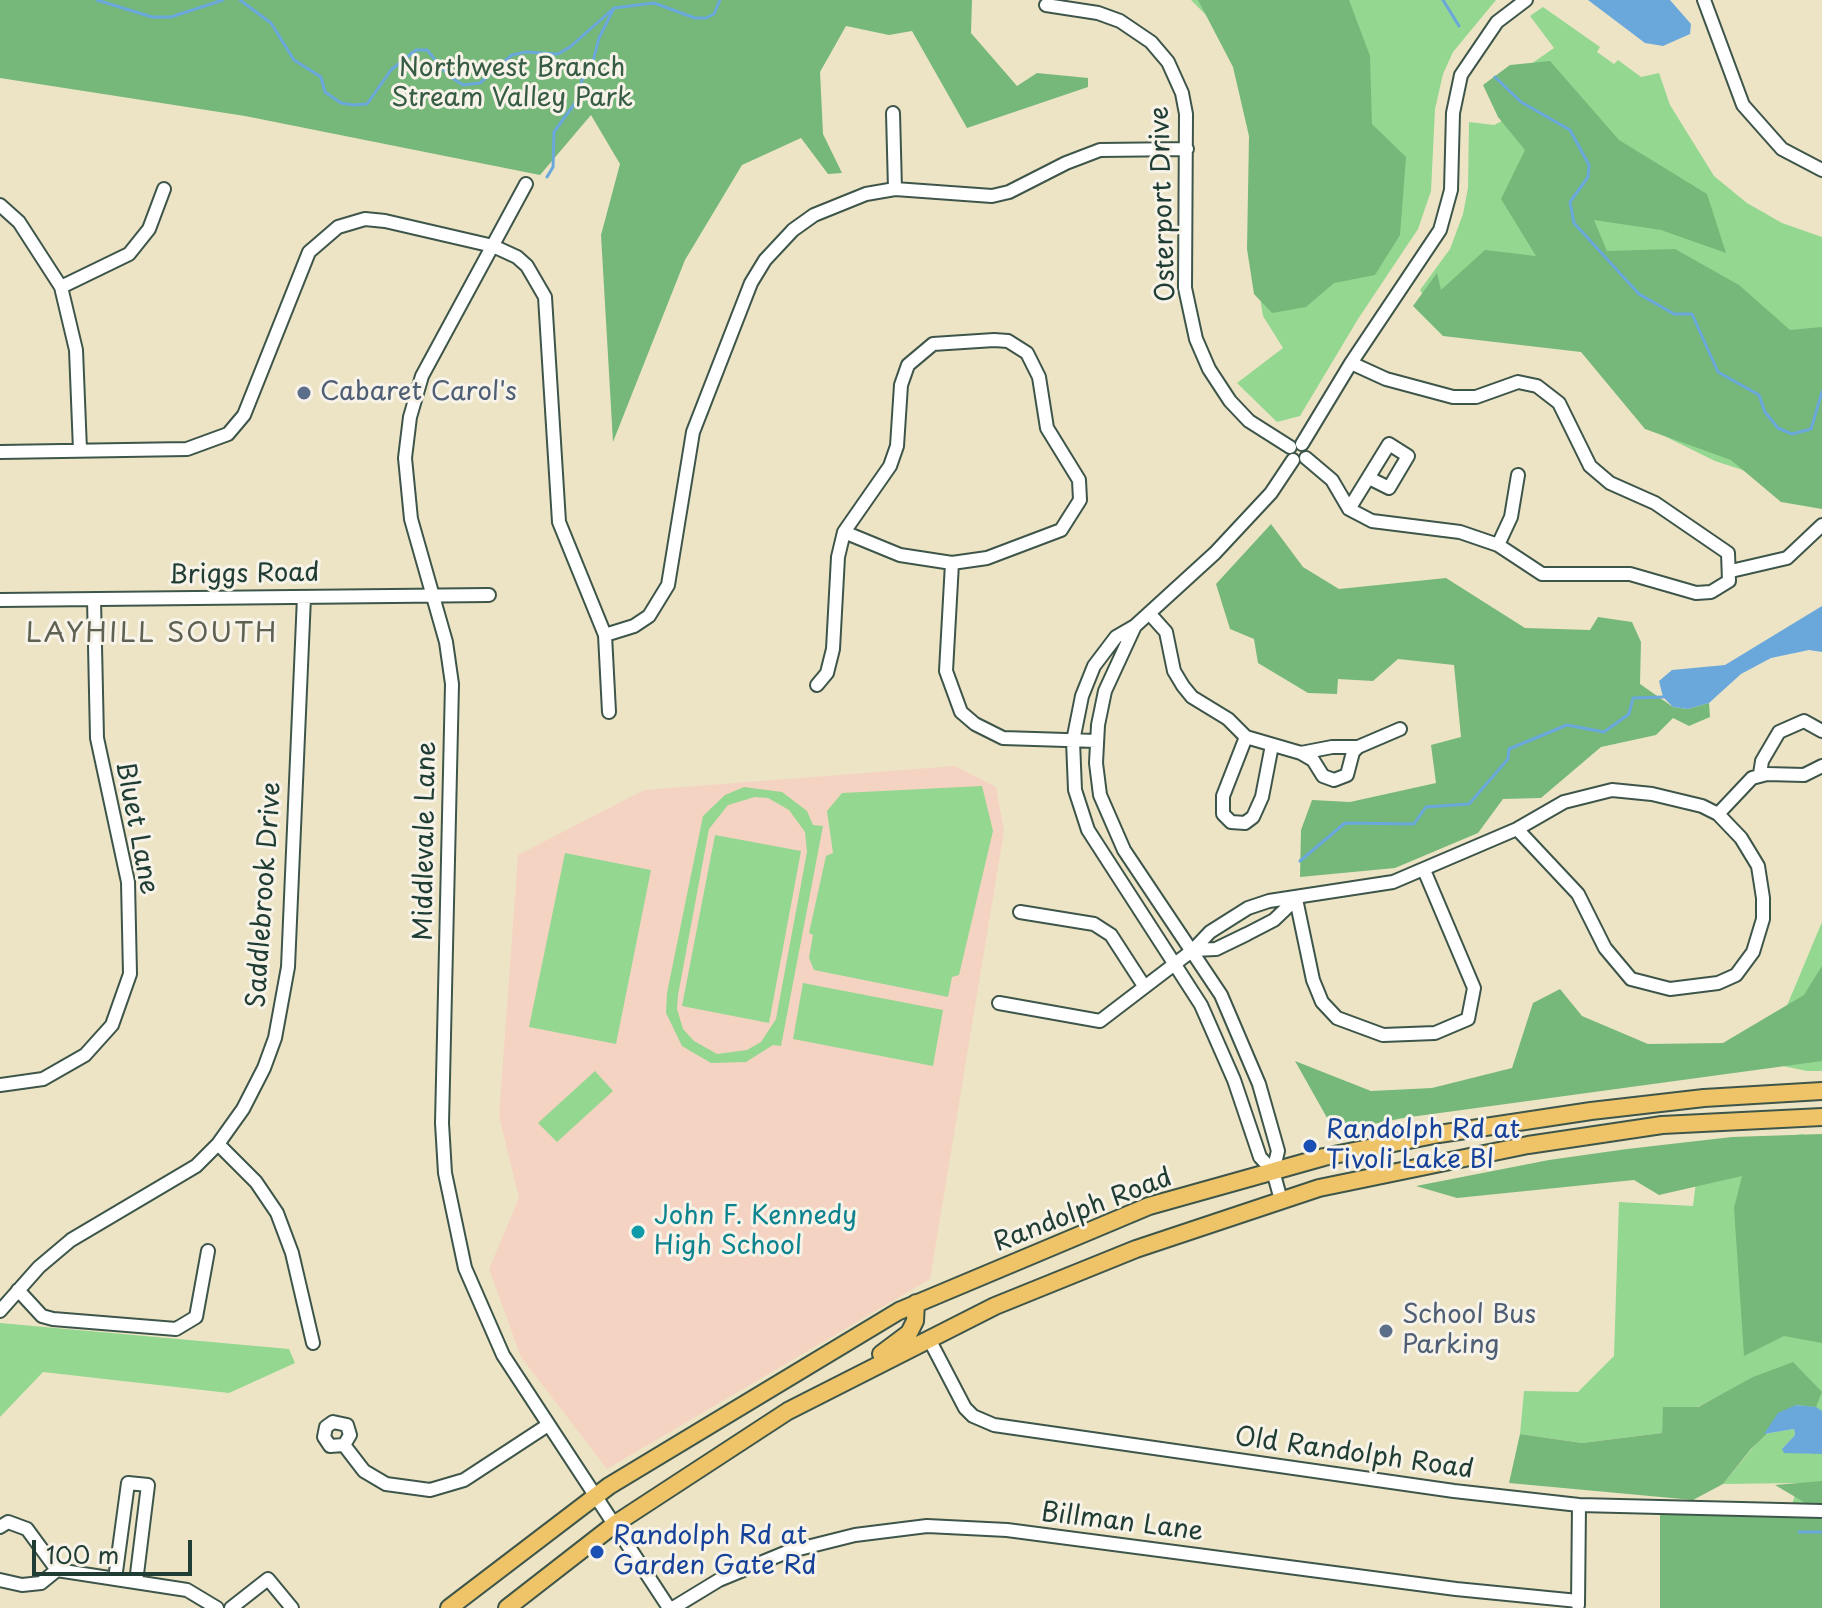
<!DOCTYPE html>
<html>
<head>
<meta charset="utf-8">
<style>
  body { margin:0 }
  #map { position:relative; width:1822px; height:1608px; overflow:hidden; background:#ede4c6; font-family:"Playpen Sans",sans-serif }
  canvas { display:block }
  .scale { position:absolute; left:32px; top:1540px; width:160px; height:36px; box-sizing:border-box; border:4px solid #1f3d34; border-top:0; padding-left:10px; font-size:24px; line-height:28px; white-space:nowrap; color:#1f3d34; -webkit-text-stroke:6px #f7f3e8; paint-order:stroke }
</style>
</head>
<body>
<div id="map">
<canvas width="1822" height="1608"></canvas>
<div class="scale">100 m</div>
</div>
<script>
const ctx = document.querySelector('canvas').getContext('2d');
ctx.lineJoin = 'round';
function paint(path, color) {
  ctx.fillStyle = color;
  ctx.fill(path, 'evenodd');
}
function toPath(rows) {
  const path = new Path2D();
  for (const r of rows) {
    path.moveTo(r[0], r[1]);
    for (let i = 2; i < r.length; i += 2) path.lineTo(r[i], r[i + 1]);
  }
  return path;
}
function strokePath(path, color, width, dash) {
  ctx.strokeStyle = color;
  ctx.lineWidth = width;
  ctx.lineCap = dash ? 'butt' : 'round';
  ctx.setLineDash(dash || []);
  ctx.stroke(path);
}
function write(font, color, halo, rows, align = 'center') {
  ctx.font = font + ' "Playpen Sans",sans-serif';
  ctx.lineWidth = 6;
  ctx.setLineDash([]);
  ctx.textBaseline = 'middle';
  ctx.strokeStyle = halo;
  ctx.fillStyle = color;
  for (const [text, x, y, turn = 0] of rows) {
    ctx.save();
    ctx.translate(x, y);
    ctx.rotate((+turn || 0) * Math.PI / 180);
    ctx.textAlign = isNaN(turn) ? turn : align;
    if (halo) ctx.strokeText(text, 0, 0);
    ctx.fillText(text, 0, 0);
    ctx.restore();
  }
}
paint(toPath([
  [955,766,996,787,1004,831,930,1279,607,1469,521,1357,489,1269,519,1198,499,1116,518,855,644,790]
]), '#f5d3c2');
paint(toPath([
  [1191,0,1496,0,1453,52,1443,74,1435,109,1431,191,1418,229,1358,319,1300,416,1277,422,1237,383,1283,348,1263,316,1252,247,1252,138,1233,42],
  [1543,7,1600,47,1597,52,1614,64,1618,60,1641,77,1659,73,1670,105,1714,176,1747,203,1782,223,1822,237,1822,496,1715,461,1656,432,1600,336,1445,333,1420,290,1450,249,1463,214,1468,188,1469,122,1494,125,1508,118,1531,64,1554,48,1530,16],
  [982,786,993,831,959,975,952,977,948,997,814,970,809,958,813,935,809,933,826,856,833,853,827,811,842,793],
  [744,787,782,792,807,811,813,825,823,826,781,1046,773,1045,746,1062,711,1063,682,1046,666,1013,667,993,703,816,725,795],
  [755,797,768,798,789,810,805,832,807,852,776,1019,761,1042,747,1050,717,1054,694,1041,683,1029,677,1009,678,995,709,829,728,805],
  [715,835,801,851,769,1023,682,1006],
  [565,853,651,870,616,1044,529,1027],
  [1822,922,1822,1071,1807,1071,1778,1065,1781,1020],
  [803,983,943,1010,933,1066,793,1039],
  [595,1071,613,1091,557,1142,538,1123],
  [1803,1134,1822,1147,1822,1510,1790,1510,1799,1483,1723,1484,1764,1434,1794,1429,1795,1435,1783,1448,1810,1454,1799,1396,1734,1388,1697,1407,1664,1407,1662,1433,1582,1443,1520,1434,1524,1391,1578,1392,1614,1356,1619,1202,1693,1206,1700,1149],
  [0,1323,289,1349,295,1363,229,1393,43,1372,0,1417]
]), '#93d790');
paint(toPath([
  [0,0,972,0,971,33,1017,86,1037,73,1088,78,1088,87,967,128,912,31,889,35,846,26,820,72,823,134,842,173,828,174,801,138,742,165,685,260,613,442,601,235,620,164,591,115,540,175,245,116,0,78],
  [1198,0,1349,0,1370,56,1372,124,1406,157,1400,235,1375,275,1334,283,1306,307,1272,313,1254,294,1247,249,1249,136,1233,67],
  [1550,61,1619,140,1707,194,1726,253,1661,230,1594,220,1607,251,1675,249,1739,285,1790,330,1822,327,1822,509,1781,502,1731,460,1645,429,1581,352,1443,336,1413,306,1437,273,1441,290,1485,250,1536,256,1501,199,1525,150,1498,117,1483,85,1510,65],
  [1271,524,1303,567,1339,589,1446,578,1525,628,1590,630,1598,617,1632,622,1641,642,1640,684,1673,707,1688,709,1709,703,1710,717,1689,726,1673,718,1656,735,1601,747,1541,798,1503,799,1478,833,1395,868,1300,877,1301,830,1312,800,1350,802,1436,783,1431,745,1461,737,1454,665,1398,659,1373,681,1338,679,1337,694,1308,693,1258,663,1254,639,1230,629,1216,584],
  [1822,966,1822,1061,1403,1118,1335,1132,1295,1061,1371,1091,1432,1088,1512,1068,1533,1003,1560,989,1582,1016,1648,1044,1723,1043,1804,995],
  [1822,1134,1822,1343,1784,1336,1744,1356,1734,1208,1742,1176,1659,1195,1634,1180,1457,1198,1416,1186,1549,1160,1627,1149,1732,1137],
  [1793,1362,1822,1392,1816,1407,1796,1405,1751,1449,1723,1484,1693,1500,1509,1483,1520,1434,1582,1443,1662,1433,1663,1407,1698,1407,1753,1377],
  [1822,1481,1822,1505,1809,1505,1775,1485],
  [1660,1509,1822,1510,1822,1608,1660,1608]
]), '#76b87a');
paint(toPath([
  [1588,0,1670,0,1691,24,1690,34,1663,46,1645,43],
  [1822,606,1822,652,1809,650,1771,658,1741,674,1709,703,1688,709,1673,707,1663,697,1659,681,1672,670,1725,665],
  [1796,1405,1816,1407,1822,1411,1822,1454,1784,1453,1782,1449,1795,1435,1794,1429,1764,1434,1778,1413]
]), '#6aa8dc');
strokePath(toPath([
  [97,0,152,17,171,17,223,0],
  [240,0,271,23,294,60,321,77,325,92,341,103,353,105,367,104,391,70,416,50,427,50,449,76,463,85,480,83,512,55,526,52,558,54,570,47,614,8,654,3,695,18,706,18,714,14,720,0],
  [1443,0,1459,26],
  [1495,77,1521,102,1570,130,1589,165,1588,177,1570,202,1574,223,1639,294,1674,314,1692,314,1718,372,1759,395,1765,412,1778,428,1792,434,1811,429,1822,392],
  [547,177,553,167,554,132,578,99,582,80,591,69,599,38,613,10],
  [1300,861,1345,823,1414,824,1426,807,1469,804,1508,759,1509,749,1567,725,1604,732,1629,714,1633,698,1663,697],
  [1799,1532,1822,1532]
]), '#6aa8dc', 3);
const minor = toPath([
  [1704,0,1743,105,1782,149,1822,170],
  [1046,5,1098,13,1120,21,1151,42,1168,62,1182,93,1186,114,1185,288,1196,339,1209,369,1230,401,1249,421,1290,447],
  [893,113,895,189],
  [526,184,422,376,410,417,405,458,411,519,446,642,452,684,442,1123,445,1173,465,1268,503,1355,669,1608],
  [0,205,19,222,61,287,76,350,80,450],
  [61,287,129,254,149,229,164,189],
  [1302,444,1351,363,1440,230,1451,190,1453,113,1461,75,1497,22,1526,0],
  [0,452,187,449,228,434,244,415,309,252,338,227,365,219,385,221,493,246,517,257,527,266,545,297,559,522,605,635,609,712],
  [1306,458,1332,480,1349,509,1372,521,1460,532,1498,545,1542,574,1630,574,1696,593,1711,592,1729,581,1728,553,1655,503,1610,483,1590,466,1559,403,1537,386,1518,382,1476,397,1453,397,1386,379,1351,363],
  [1349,509,1389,444,1408,456,1389,488,1371,479],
  [1498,545,1511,517,1518,475],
  [952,563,946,671,961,712,975,724,1003,738,1097,741],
  [1731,571,1787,558,1822,525],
  [0,600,489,595],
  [1149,613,1166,632,1174,671,1183,686,1192,697,1228,719,1246,737,1301,753,1313,760,1323,776,1334,780,1347,775,1353,752,1358,747],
  [1135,626,1105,691,1098,725,1096,763,1100,795,1124,850,1221,995,1259,1084,1278,1151,1273,1171],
  [605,635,634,626,649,616,668,585,693,432,751,283,765,260,793,230,814,215,866,194,895,189,992,196,1009,192,1066,163,1100,150,1187,149],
  [817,685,827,673,833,649,838,557,844,532,890,466,897,446,901,385,908,365,933,344,994,340,1008,341,1027,353,1039,377,1047,428,1079,480,1080,500,1061,530,987,558,952,563,900,555,844,532],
  [1246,737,1223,796,1223,814,1231,822,1245,823,1253,817,1262,797,1272,745],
  [1301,753,1332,747,1358,747,1400,729],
  [1760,774,1762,761,1779,732,1804,721,1822,731],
  [1718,814,1752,778,1767,774,1804,775,1822,766],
  [1296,899,1313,980,1322,1002,1337,1018,1383,1035,1435,1033,1468,1019,1474,988,1424,870],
  [1020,912,1094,924,1111,935,1144,986],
  [1193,950,1216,949,1247,934,1274,920,1296,899],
  [999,1003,1100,1021,1193,950,1210,932,1248,908,1269,901,1393,882,1517,829,1564,802,1612,790,1652,794,1702,806,1718,814,1741,838,1758,866,1763,898,1763,919,1753,952,1736,975,1718,983,1670,989,1631,979,1605,948,1578,894,1517,829],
  [0,1085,43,1079,85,1055,112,1025,130,974,128,882,97,738,94,599],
  [218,1144,256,1182,277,1213,292,1253,313,1343],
  [1281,1200,1273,1171,1260,1157,1234,1080,1201,1005,1088,830,1075,790,1073,741,1082,696,1094,666,1116,637,1135,626,1215,553,1271,493,1293,460],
  [18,1290,42,1316,53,1319,176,1329,196,1317,208,1251],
  [0,1311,39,1267,71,1240,196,1166,218,1144,243,1109,264,1068,275,1038,288,967,304,597],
  [929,1339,965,1408,973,1416,994,1425,1454,1491,1579,1505,1822,1511],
  [344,1445,330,1446,324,1437,326,1427,333,1422,347,1425,350,1435,344,1445,364,1471,386,1484,430,1490,464,1480,548,1425],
  [0,1527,8,1522,27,1529,57,1570,187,1590,217,1608],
  [115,1579,128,1483,148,1485,136,1582],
  [0,1580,22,1585,41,1583,57,1570],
  [1578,1605,1579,1505],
  [231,1608,268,1579,292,1608],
  [673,1608,719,1580,787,1552,855,1535,927,1526,1007,1530,1456,1589,1578,1601]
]);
const major = toPath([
  [881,1354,909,1333,915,1321,916,1303],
  [449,1608,609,1486,899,1311,1149,1206,1324,1157,1439,1134,1591,1111,1704,1098,1822,1091],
  [507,1608,615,1524,788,1411,995,1306,1136,1249,1319,1188,1528,1145,1662,1125,1822,1117]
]);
strokePath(minor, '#3e564a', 16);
strokePath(major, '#3e564a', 20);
strokePath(minor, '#fff', 12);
strokePath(major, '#efc469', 16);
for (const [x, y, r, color] of [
  [304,393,8,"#5c6f8a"],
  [1310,1146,8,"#1a4fb4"],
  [638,1232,8,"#0f9aa8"],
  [1386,1331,8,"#5c6f8a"],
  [597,1552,8,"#1a4fb4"]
]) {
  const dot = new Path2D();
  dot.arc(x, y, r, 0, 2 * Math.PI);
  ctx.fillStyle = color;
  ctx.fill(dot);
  strokePath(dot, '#f7f3e8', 3);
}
write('26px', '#365c46', '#f7f3e8', [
  ["Northwest Branch",512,69],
  ["Stream Valley Park",512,99]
]);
write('26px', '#1f3d34', '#f7f3e8', [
  ["Osterport Drive",1164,204,-92],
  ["Briggs Road",244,575,-1],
  ["Bluet Lane",136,828,79],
  ["Middlevale Lane",426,841,-89],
  ["Saddlebrook Drive",265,895,-86],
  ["Randolph Road",1083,1211,-21],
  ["Old Randolph Road",1354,1454,8],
  ["Billman Lane",1122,1523,7]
]);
write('26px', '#4e5e75', '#f7f3e8', [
  ["Cabaret Carol's",320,393],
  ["School Bus",1402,1316],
  ["Parking",1402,1346]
], 'left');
write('26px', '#164399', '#f7f3e8', [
  ["Randolph Rd at",1326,1131],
  ["Tivoli Lake Bl",1326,1161],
  ["Randolph Rd at",613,1537],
  ["Garden Gate Rd",613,1567]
], 'left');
write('26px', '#0d838f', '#f7f3e8', [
  ["John F. Kennedy",654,1217],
  ["High School",654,1247]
], 'left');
ctx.letterSpacing = '2px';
write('28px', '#5f6253', '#f7f3e8', [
  ["LAYHILL SOUTH",152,634]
]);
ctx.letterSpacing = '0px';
</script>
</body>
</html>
